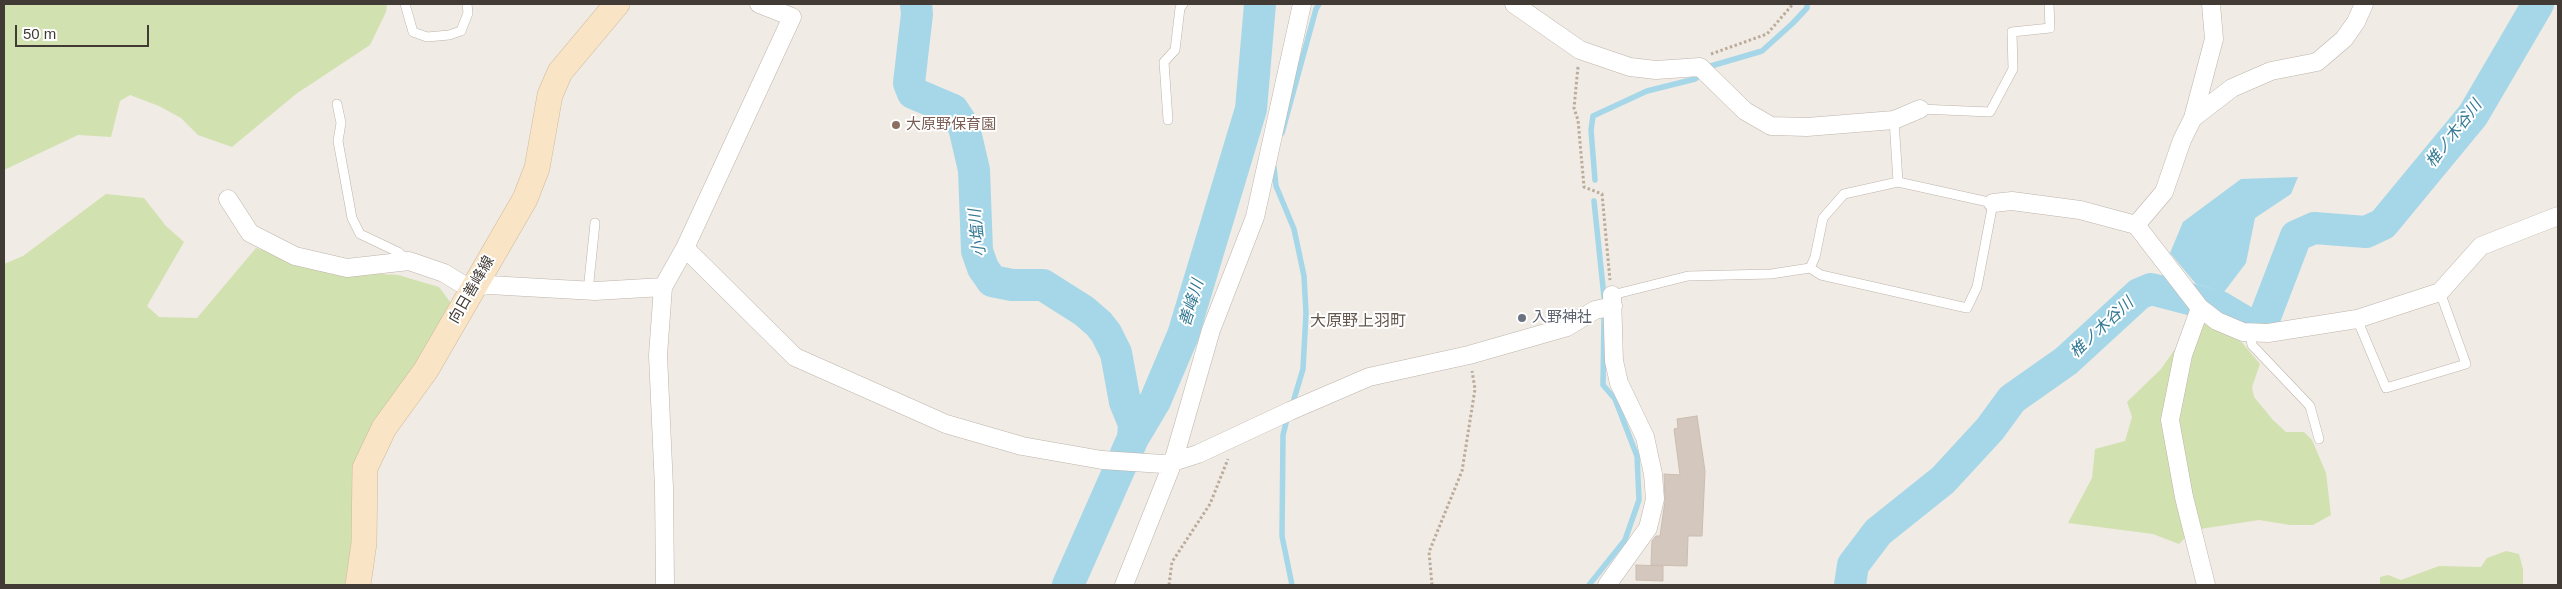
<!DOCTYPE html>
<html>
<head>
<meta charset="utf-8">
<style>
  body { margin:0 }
  #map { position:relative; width:2562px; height:589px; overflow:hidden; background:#f0ebe4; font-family:Helvetica,sans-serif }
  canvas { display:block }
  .frame { position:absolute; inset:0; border:5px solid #423b35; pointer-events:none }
  .scale { position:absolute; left:15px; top:25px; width:134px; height:22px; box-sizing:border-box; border:2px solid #423b35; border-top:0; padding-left:6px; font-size:15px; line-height:18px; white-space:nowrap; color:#423b35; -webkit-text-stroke:4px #fff; paint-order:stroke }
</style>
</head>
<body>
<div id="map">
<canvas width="2562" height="589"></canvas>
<div class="frame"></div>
<div class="scale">50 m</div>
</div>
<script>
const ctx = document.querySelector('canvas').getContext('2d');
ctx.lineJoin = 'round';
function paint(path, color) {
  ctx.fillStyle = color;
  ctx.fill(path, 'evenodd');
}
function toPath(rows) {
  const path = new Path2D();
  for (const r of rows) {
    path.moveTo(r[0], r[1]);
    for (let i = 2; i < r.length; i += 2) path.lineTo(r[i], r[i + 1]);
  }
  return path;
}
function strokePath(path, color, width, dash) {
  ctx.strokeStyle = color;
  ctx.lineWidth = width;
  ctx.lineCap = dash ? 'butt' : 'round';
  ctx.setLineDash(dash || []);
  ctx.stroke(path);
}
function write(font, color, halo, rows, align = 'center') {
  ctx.font = font + ' Helvetica,"Noto Sans JP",sans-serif';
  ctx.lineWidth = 4;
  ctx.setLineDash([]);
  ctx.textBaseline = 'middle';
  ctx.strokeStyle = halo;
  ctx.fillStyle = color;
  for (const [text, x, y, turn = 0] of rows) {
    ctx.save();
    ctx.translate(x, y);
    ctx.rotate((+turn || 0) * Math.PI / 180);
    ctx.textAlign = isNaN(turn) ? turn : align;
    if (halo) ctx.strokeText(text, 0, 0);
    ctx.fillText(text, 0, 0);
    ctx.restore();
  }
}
paint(toPath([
  [4,4,387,4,386,12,370,45,296,94,232,147,198,135,181,118,159,106,130,95,120,101,111,137,78,135,4,170],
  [106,194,144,198,166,226,184,242,147,306,159,317,197,318,256,248,331,271,398,275,439,287,453,306,360,459,349,585,4,585,4,264,23,256],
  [2198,316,2239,339,2260,364,2252,387,2254,397,2273,420,2286,432,2304,432,2312,440,2326,473,2331,515,2313,525,2290,525,2259,520,2200,529,2188,535,2179,544,2153,534,2068,523,2092,478,2095,449,2125,441,2132,417,2127,402,2161,369],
  [2506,551,2519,554,2523,569,2523,585,2380,585,2380,577,2388,575,2401,580,2439,566,2481,567,2487,558]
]), '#d2e1b0');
paint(toPath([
  [2298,177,2291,194,2255,218,2246,263,2224,292,2196,284,2170,253,2183,222,2241,179]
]), '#a5d7e9');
strokePath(toPath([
  [1282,133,1316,9,1319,4],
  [1274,167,1276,186,1294,229,1304,276,1306,313,1303,369,1294,399],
  [1595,180,1591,130,1593,116,1647,91,1695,79,1711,66,1762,51,1793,23,1807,8,1807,4],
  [1594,201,1604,297],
  [1287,419,1283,435,1282,536,1292,585],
  [1589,585,1625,540,1639,500,1637,456,1615,399,1603,385,1604,318]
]), '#a5d7e9', 5.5);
strokePath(toPath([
  [916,4,917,14,909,83,913,93,953,110,964,127,974,170,977,251,983,268,992,281,1012,285,1043,285,1084,311,1099,324,1106,333,1116,353,1125,402,1134,424,1133,438],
  [1068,585,1133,438,1155,401,1183,335,1251,109,1260,4],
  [1850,585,1853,565,1878,532,1943,480,1990,429,2012,399,2066,361,2139,294,2151,289,2220,307,2250,325,2263,322,2296,236,2314,228,2366,232,2383,224,2473,115,2538,4]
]), '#a5d7e9', 32);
const building = toPath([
  [1697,416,1705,471,1702,536,1688,536,1687,566,1651,565,1652,541,1656,536,1660,536,1665,501,1664,474,1680,475,1674,429,1678,428,1677,419,1697,416],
  [1636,565,1663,566,1663,581,1636,580,1636,565]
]);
paint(building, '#d4c8be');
strokePath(building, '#cbbcaf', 1);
const lane = toPath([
  [405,4,413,32,427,37,449,35,461,31,468,13,467,4],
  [337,104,341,123,338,141,352,218,360,234,398,252,409,261],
  [1920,109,1990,112,2013,69,2012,32,2050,28,2049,4],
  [1168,120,1164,62,1175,50,1180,8,1183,4],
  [1894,120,1898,182],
  [588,291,595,223],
  [1612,295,1688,276,1771,274,1810,268,1815,257,1823,218,1844,194,1898,182,1993,203,1977,287,1967,308,1821,275,1810,268],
  [2357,319,2386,388,2466,364,2440,292],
  [2250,333,2252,345,2310,406,2319,439]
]);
const street = toPath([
  [1514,4,1580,50,1630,67,1656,70,1700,67,1745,111,1771,126,1807,127,1894,120,1920,109],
  [2193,118,2232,88,2271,71,2317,62,2344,39,2356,22,2364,4],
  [228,199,250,233,295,256,347,268,409,261,444,273,462,284,474,287,489,285,595,291,663,287],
  [1993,203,2012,201,2080,210,2136,225,2200,308,2217,321,2243,332,2268,333,2357,319,2440,292,2481,246,2558,216],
  [2136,225,2164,192,2182,140,2193,118,2214,39,2211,4],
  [685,248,795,357,946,424,1022,446,1102,460,1163,464,1173,462,1198,454,1290,411,1369,377,1469,355,1567,327,1595,310,1613,306],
  [2200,308,2183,355,2170,420,2184,497,2206,585],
  [665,585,664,488,658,355,663,287,685,248,792,17,759,4],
  [1124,585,1173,462,1211,330,1255,217,1302,4],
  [1607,585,1648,528,1655,499,1653,474,1645,437,1619,383,1614,361,1612,295]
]);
const secondary = toPath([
  [358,585,364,543,365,468,384,428,426,370,525,199,537,168,550,95,560,72,617,4]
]);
strokePath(lane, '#beb4ab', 10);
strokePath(street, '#beb4ab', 19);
strokePath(secondary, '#cfb99a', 26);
strokePath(toPath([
  [1711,54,1767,34,1793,4],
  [1578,67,1574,108,1578,120,1584,187,1602,194,1610,280],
  [1169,585,1172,562,1210,504,1228,459],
  [1432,585,1429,552,1462,471,1475,389,1472,371]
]), '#bbab9a', 3, [2.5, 2.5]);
strokePath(lane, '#fff', 9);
strokePath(street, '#fff', 18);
strokePath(secondary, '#f9e5c5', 25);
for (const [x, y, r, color] of [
  [896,125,5,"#8d6e63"],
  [1522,318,5,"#6b7280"]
]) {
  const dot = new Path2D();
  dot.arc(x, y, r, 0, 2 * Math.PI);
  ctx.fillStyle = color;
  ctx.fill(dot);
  strokePath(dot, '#fff', 2);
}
write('15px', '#785e54', '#fff', [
  ["大原野保育園",906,125]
], 'left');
write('15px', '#423b35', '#fff', [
  ["向日善峰線",472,290,-60]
]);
write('15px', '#5b616d', '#fff', [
  ["入野神社",1532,318]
], 'left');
write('italic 16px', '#347a94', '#fff', [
  ["椎ノ木谷川",2454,134,-52],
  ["小塩川",978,233,-96],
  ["善峰川",1192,303,-73],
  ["椎ノ木谷川",2102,328,-43]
]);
write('16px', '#64574d', '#fff', [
  ["大原野上羽町",1358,322]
]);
</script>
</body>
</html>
